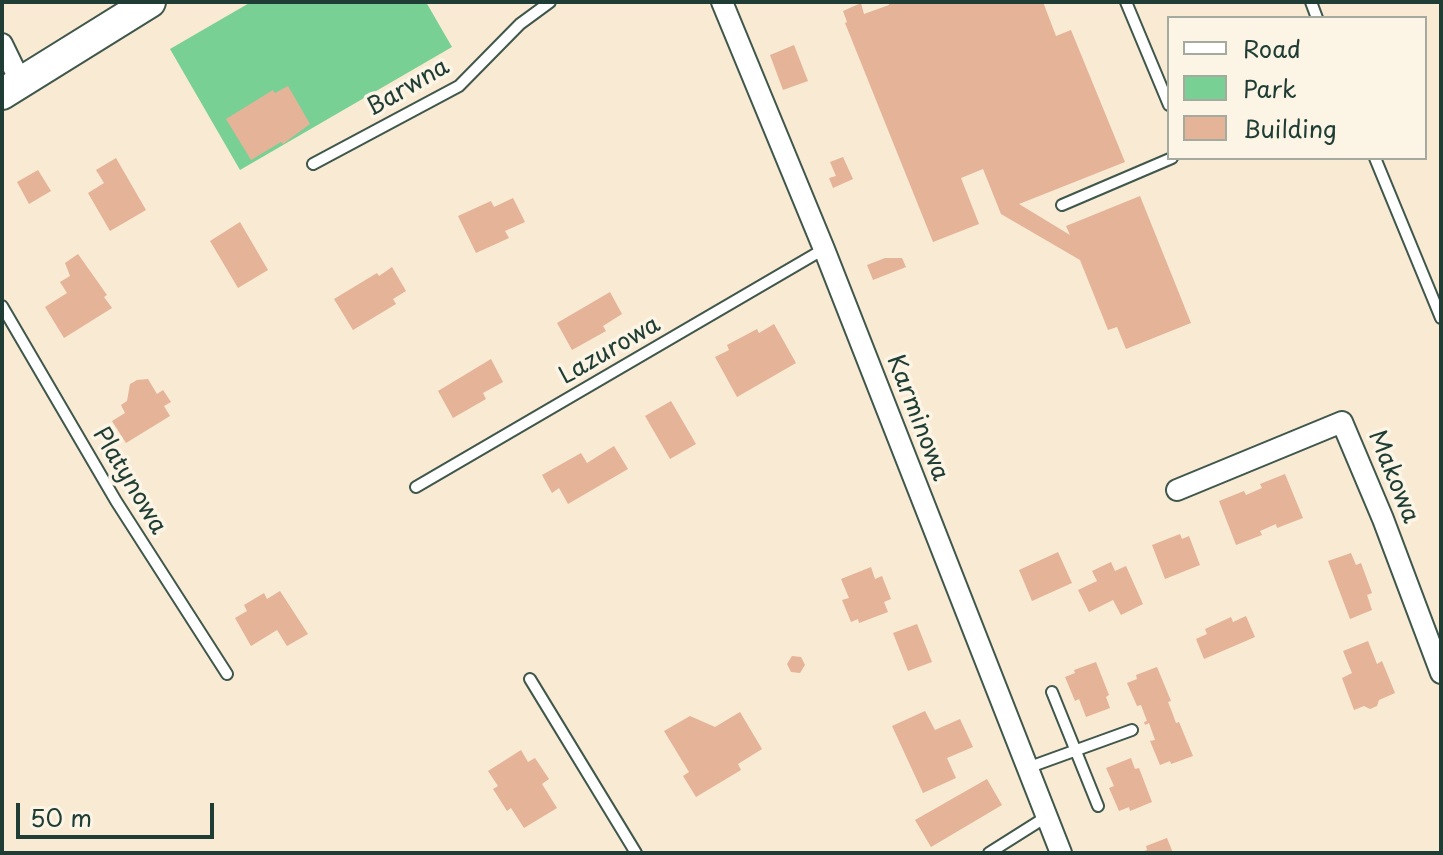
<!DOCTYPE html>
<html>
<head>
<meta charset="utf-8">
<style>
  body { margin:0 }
  #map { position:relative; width:1443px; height:855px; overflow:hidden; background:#f8ead3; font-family:"Playpen Sans",sans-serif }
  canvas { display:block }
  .frame { position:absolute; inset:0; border:4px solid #1f3d34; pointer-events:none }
  .legend { position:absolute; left:1167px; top:16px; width:260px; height:144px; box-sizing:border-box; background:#fcf5e5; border:2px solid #a4ab9e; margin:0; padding:10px 14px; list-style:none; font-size:24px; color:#1f3d34 }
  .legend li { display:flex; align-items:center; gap:16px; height:40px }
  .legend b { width:40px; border:2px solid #a4ab9e }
  .scale { position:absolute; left:16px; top:803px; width:198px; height:36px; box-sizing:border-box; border:4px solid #1f3d34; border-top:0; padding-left:10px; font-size:24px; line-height:28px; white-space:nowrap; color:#1f3d34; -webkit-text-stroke:6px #fcf5e5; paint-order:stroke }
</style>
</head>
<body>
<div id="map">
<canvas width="1443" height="855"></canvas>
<div class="frame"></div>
<ul class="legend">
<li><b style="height:10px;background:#fff"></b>Road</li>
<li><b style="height:22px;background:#79d095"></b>Park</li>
<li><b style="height:22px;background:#e5b397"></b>Building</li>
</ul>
<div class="scale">50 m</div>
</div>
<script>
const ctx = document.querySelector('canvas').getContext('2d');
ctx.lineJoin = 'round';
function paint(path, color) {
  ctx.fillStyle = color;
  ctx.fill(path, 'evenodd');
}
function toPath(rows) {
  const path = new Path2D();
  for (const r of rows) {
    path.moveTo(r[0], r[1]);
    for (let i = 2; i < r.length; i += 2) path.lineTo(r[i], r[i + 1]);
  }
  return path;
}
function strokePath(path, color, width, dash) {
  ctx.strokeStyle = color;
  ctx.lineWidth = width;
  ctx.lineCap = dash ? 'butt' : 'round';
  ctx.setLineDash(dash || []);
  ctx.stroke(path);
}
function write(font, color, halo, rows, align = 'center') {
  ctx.font = font + ' "Playpen Sans",sans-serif';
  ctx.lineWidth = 7;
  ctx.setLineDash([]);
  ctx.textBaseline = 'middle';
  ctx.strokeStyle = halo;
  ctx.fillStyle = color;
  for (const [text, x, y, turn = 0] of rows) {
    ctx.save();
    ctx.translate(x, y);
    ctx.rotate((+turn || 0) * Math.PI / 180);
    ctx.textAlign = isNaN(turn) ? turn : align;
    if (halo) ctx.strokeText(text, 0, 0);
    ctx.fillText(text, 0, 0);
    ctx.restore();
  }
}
paint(toPath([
  [251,2,426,2,452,47,240,170,170,49]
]), '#79d095');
paint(toPath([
  [888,2,1043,2,1056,36,1071,30,1125,162,1019,204,1070,235,1066,226,1140,196,1191,323,1126,349,1117,327,1108,330,1080,260,1001,214,983,169,961,178,979,224,933,242,845,23,847,22,843,11,861,3,864,14,889,5],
  [794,45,808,81,783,90,770,55],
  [288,86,310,124,283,144,281,142,251,160,226,119,273,90,275,93],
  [843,157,853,179,833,188,829,178,836,176,830,162],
  [116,158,146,210,110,231,88,193,104,183,96,170],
  [38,170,51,191,29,204,17,182],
  [513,198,525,222,505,231,509,238,476,253,458,216,491,201,494,207],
  [240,222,268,270,238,288,210,241],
  [78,254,107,295,104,297,112,308,64,338,45,307,67,293,60,282,70,276,65,263],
  [885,258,902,258,906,267,873,280,867,265],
  [392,267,406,291,393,299,396,304,353,330,334,299,377,273,379,276],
  [610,292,622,314,603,326,606,331,572,350,557,323],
  [774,324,796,363,737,397,715,357,729,350,727,345,757,329,759,333],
  [491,359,503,382,483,393,486,399,453,418,438,391],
  [148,379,157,394,163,390,171,402,164,406,170,416,126,443,112,421,125,413,121,405,127,401,130,384,137,380],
  [671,401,696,444,670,459,645,416],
  [614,446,628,469,568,504,559,488,552,493,542,475,581,453,587,463],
  [1285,474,1303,518,1277,528,1276,524,1260,531,1262,535,1236,545,1219,501,1244,491,1246,495,1262,488,1260,484],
  [1180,534,1182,539,1189,536,1200,565,1165,579,1152,545],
  [1058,552,1072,583,1032,601,1019,570],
  [1351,553,1356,565,1361,563,1372,593,1367,595,1372,610,1350,619,1328,561],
  [1111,562,1115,571,1126,566,1143,604,1121,615,1113,600,1089,612,1078,590,1097,581,1092,571],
  [871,567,875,579,882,576,891,599,884,602,888,612,859,623,858,619,851,622,842,600,849,598,841,579],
  [280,591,308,634,287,646,277,630,251,646,235,618,247,611,244,605,264,593,267,599],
  [1246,616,1255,637,1204,659,1196,639,1207,634,1205,629,1231,617,1233,622],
  [917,624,932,662,908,671,893,633],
  [1368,641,1377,664,1382,661,1395,693,1379,700,1377,706,1370,709,1364,706,1354,710,1342,678,1352,673,1343,651],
  [792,656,801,657,805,665,800,673,791,672,787,664],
  [1096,662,1109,695,1106,697,1110,708,1086,717,1079,699,1075,701,1065,677,1075,673,1074,670],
  [1157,667,1171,701,1168,702,1172,712,1176,723,1179,722,1193,756,1171,764,1170,761,1160,765,1150,741,1155,740,1149,723,1145,725,1144,722,1147,721,1141,705,1137,706,1127,683,1137,679,1136,675],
  [925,711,935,730,960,719,973,747,947,758,956,778,923,793,892,726],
  [740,712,762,749,738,764,741,770,696,797,683,776,689,772,664,731,690,716,715,727],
  [521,750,528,762,535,758,549,779,542,784,557,808,524,828,511,808,507,811,493,789,498,786,488,771],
  [1131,758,1135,769,1139,768,1152,802,1130,811,1129,807,1119,811,1109,788,1114,786,1106,768],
  [987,779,1002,805,931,847,915,820],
  [1167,838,1173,853,1139,853,1147,850,1146,846]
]), '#e5b397');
const lane = toPath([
  [1126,2,1169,105],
  [1311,2,1317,18],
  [1375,158,1441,318],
  [313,164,459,86,520,24,550,2],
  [1062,205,1172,158],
  [2,306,116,501,227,674],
  [416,487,824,249],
  [530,679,636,853],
  [1052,692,1098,806],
  [1027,768,1132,730],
  [989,853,1046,817]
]);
const street = toPath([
  [722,2,824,249,1061,853],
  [2,44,20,81],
  [1177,490,1342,422,1383,519,1441,673]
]);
const secondary = toPath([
  [2,94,150,2]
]);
strokePath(lane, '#40574c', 14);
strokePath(street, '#40574c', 24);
strokePath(secondary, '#40574c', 34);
strokePath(lane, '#fff', 10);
strokePath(street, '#fff', 20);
strokePath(secondary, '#fff', 30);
write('24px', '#1f3d34', '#fcf5e5', [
  ["Barwna",408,88,-30],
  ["Lazurowa",610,351,-30],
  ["Karminowa",917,418,69],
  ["Makowa",1393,477,68],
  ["Platynowa",129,481,59]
]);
</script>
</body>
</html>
